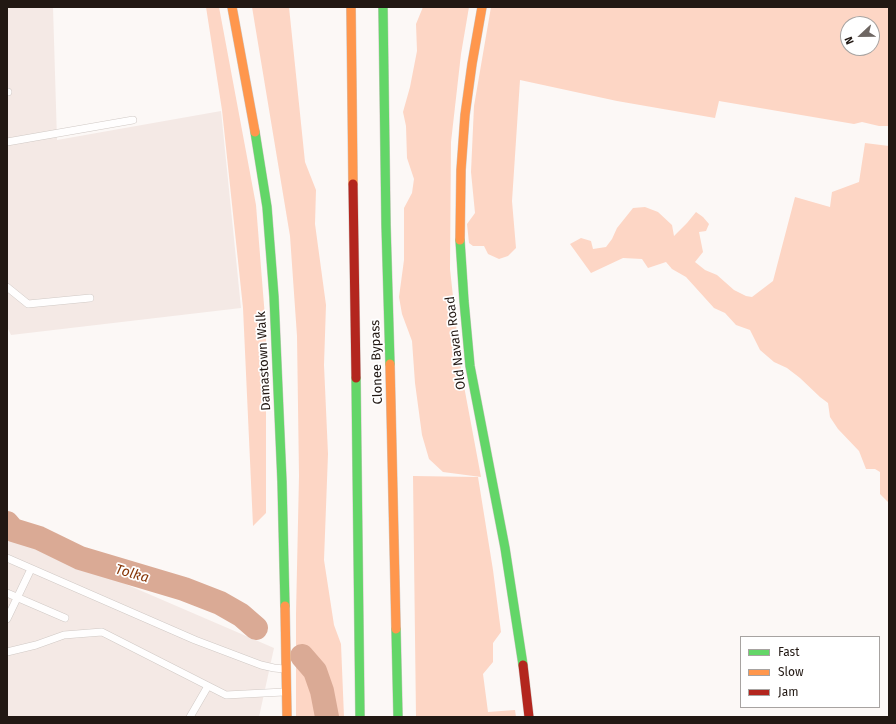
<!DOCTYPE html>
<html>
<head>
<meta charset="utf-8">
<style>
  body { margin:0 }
  #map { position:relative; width:896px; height:724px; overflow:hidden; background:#fcf8f6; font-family:"Fira Sans",sans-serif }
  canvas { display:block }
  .frame { position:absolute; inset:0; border:8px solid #221813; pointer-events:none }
  .legend { position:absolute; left:740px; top:636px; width:140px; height:72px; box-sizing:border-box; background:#fff; border:1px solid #a7a3a1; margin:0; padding:5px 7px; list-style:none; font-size:12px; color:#221813 }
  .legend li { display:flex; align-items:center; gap:8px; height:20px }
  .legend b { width:20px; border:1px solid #a7a3a1 }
  .north { position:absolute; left:840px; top:16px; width:40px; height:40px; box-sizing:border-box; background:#fff; border:1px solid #a7a3a1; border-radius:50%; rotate:248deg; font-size:11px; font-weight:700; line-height:16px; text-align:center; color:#221813 }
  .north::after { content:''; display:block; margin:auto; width:14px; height:18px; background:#6e6662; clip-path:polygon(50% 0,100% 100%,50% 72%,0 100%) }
</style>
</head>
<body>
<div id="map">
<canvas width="896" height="724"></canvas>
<div class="frame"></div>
<ul class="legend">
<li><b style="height:5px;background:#63d668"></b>Fast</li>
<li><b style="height:5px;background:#ff974d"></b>Slow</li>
<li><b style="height:5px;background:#b3261e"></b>Jam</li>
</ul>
<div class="north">N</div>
</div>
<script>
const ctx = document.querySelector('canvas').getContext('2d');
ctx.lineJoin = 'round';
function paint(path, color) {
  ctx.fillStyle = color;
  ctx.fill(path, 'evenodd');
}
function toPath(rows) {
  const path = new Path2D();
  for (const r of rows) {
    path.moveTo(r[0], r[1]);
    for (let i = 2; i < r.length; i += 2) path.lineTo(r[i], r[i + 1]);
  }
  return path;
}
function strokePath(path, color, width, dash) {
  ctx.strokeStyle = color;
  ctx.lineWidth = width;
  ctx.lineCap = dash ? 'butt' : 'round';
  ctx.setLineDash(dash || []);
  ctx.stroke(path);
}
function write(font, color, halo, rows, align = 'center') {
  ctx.font = font + ' "Fira Sans",sans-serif';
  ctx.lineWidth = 3.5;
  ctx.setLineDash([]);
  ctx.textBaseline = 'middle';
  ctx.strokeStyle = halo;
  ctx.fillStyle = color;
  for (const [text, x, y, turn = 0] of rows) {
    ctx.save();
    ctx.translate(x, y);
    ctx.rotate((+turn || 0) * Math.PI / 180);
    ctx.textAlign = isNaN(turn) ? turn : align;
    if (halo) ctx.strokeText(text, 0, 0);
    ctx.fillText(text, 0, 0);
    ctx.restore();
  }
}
paint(toPath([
  [7,7,53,7,57,140,221,111,241,308,11,335,7,327],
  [7,533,274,648,259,717,7,717]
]), '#f4e9e5');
paint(toPath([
  [206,7,219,7,256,205,266,330,266,513,253,526,243,308,222,110],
  [252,7,289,7,305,162,316,190,315,224,326,305,324,365,328,454,324,560,334,625,341,644,344,717,296,717,296,614,299,476,297,336,290,236],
  [423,7,469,7,461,54,451,142,450,269,461,370,481,477,443,472,429,459,422,435,415,383,412,341,402,314,399,297,404,260,404,208,412,193,414,179,407,158,406,126,403,112,410,87,417,51,416,24],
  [491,7,889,7,889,126,879,126,862,122,854,124,719,101,715,118,617,101,520,80,512,201,516,248,508,256,499,259,488,254,484,246,473,246,469,243,467,224,475,213,471,172,474,106],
  [848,24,872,24,872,48,848,48],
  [865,143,889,146,889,503,880,494,880,472,875,469,866,469,859,451,838,429,830,417,828,403,820,397,800,378,787,368,774,362,760,350,750,330,736,325,725,313,714,308,686,277,672,269,666,262,648,268,642,259,623,258,591,273,570,244,581,238,591,241,593,249,606,247,612,239,617,228,633,208,645,207,658,212,672,225,674,236,687,223,696,212,703,217,709,224,706,231,699,232,703,252,695,262,705,270,717,275,734,290,746,296,752,297,773,281,795,197,830,207,832,192,859,182],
  [413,476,478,477,493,570,501,632,493,643,493,662,483,674,488,712,515,710,516,717,416,717]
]), '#fdd6c5');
strokePath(toPath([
  [7,523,13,530,39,538,80,558,184,589,220,603,241,615,256,628],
  [302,656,315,671,322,691,327,717]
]), '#daaa95', 24);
const lane = toPath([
  [7,92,8,92],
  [7,142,133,120],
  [7,287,28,304,90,298],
  [7,558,195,640,261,665,274,668,284,669],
  [7,593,65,618],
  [7,619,31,569],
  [7,652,36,645,64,635,102,632,226,695,284,692],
  [190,717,208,686]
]);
const fast = toPath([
  [383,7,386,225,390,364],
  [255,132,267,207,274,297,282,482,285,606],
  [460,240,464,301,470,366,505,548,523,665],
  [356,378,360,717],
  [396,629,398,717]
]);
const slow = toPath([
  [232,7,255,132],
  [351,7,353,184],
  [460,240,461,170,465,115,472,64,482,7],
  [390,364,396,629],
  [285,606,287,717]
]);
const jam = toPath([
  [353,184,356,378],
  [523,665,529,717]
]);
strokePath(lane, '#d0c9c5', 8);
strokePath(fast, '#d0c9c5', 10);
strokePath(slow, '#d0c9c5', 10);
strokePath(jam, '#d0c9c5', 10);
strokePath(lane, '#fffefe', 7);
strokePath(fast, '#63d668', 9);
strokePath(slow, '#ff974d', 9);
strokePath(jam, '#b3261e', 9);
write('13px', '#221813', '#fff', [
  ["Old Navan Road",456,343,-97],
  ["Damastown Walk",264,361,-93],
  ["Clonee Bypass",377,362,-92]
]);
write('italic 14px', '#883708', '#fff', [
  ["Tolka",132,574,16]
]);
</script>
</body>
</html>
